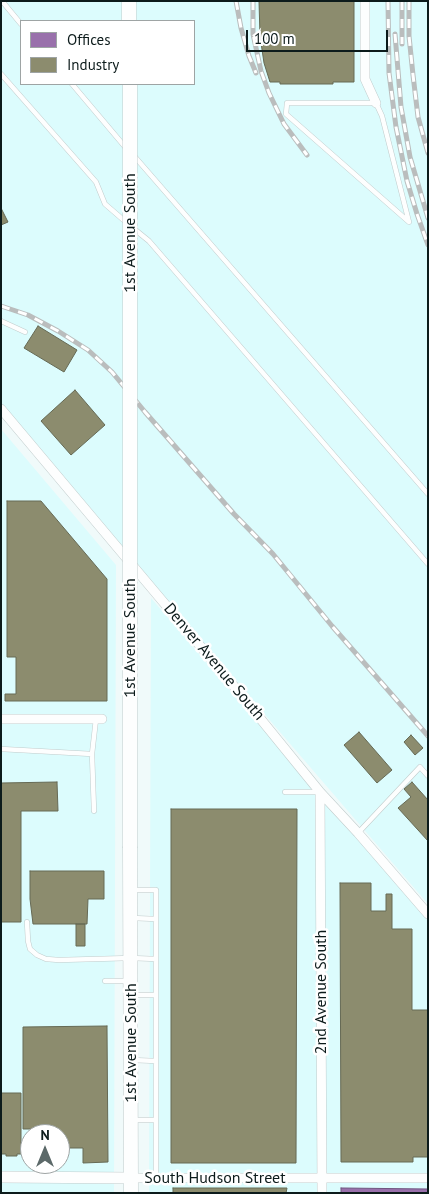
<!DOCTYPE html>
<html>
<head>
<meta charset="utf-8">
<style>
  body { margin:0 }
  #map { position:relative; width:429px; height:1194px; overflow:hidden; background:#f0fafa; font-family:"PT Sans",sans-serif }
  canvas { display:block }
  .frame { position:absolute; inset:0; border:2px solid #0c1b1b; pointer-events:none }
  .legend { position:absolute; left:20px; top:20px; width:175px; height:65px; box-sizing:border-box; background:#fff; border:1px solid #9ea4a4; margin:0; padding:6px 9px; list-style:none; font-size:15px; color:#0c1b1b }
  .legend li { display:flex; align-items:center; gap:10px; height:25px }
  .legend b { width:25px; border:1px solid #9ea4a4 }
  .north { position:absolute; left:20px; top:1124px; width:50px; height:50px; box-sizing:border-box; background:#fff; border:1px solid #9ea4a4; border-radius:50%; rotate:0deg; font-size:14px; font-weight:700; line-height:20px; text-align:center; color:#0c1b1b }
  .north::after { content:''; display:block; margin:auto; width:18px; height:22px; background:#5c6969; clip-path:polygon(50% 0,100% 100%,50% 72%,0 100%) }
  .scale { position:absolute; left:246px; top:30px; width:142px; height:22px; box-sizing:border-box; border:2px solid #0c1b1b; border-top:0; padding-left:6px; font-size:15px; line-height:18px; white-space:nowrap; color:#0c1b1b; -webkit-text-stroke:4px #fff; paint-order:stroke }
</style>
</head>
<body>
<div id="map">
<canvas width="429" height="1194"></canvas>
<div class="frame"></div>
<ul class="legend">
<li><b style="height:14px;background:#9970ab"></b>Offices</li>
<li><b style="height:14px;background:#8c8c6e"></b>Industry</li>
</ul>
<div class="north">N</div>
<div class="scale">100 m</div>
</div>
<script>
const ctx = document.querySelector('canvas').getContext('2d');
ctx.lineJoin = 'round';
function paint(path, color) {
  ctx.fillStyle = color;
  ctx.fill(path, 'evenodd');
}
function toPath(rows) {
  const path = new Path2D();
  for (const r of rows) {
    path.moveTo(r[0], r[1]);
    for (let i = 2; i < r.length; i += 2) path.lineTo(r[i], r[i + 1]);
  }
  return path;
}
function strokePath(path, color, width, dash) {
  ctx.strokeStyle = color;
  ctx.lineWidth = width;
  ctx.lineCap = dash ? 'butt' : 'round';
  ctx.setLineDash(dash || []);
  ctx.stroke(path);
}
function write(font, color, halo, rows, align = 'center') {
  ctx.font = font + ' "PT Sans",sans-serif';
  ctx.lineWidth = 5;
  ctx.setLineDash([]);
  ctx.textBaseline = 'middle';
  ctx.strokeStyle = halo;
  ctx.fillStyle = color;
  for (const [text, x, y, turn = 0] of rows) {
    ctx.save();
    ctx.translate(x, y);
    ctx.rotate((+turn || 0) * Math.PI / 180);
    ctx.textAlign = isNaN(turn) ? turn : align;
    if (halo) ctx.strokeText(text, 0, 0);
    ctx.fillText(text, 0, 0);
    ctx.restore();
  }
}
paint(toPath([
  [1,1,428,1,428,904,1,408],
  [21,21,194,21,194,84,21,84],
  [1,429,116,565,114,1193,1,1193],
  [30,1134,60,1134,60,1164,30,1164],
  [151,598,428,921,428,1193,149,1193]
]), '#dcfcfd');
const offices = toPath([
  [341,1188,428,1189,428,1193,341,1193,341,1188]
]);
paint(offices, '#9970ab');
strokePath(offices, '#6f5680', 1);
const industry = toPath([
  [259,1,354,1,354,82,333,82,333,84,280,84,280,82,270,82,264,63,260,36,259,1],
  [1,208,8,222,1,225,1,208],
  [38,326,77,350,64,372,24,348,38,326],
  [75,390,105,425,71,455,41,421,75,390],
  [7,501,41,501,107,579,107,701,5,701,5,694,16,694,16,657,7,657,7,501],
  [359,732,392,770,377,783,344,745,359,732],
  [411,735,423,748,415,755,404,742,411,735],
  [57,782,58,811,21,811,21,922,1,922,1,783,57,782],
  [412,782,428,800,428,841,398,808,411,797,404,789,412,782],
  [171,809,297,809,296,1163,171,1163,171,809],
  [30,871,104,871,104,899,88,899,87,924,33,924,30,899,30,871],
  [340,883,371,883,371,911,386,911,386,894,392,894,392,929,412,929,412,1010,428,1010,428,1157,413,1157,413,1162,341,1162,340,883],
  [76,924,85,924,85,946,76,946,76,924],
  [107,1026,108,1162,83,1163,83,1148,60,1148,60,1134,34,1134,34,1129,23,1129,23,1027,107,1026],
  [1,1093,21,1093,21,1154,17,1154,17,1156,6,1156,6,1154,1,1154,1,1093],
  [173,1188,287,1188,286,1193,173,1193,173,1188]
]);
paint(industry, '#8c8c6e');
strokePath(industry, '#666a55', 1);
const service = toPath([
  [2,1,21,24],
  [1,74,96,182,105,204,127,223],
  [72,84,126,148],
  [287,103,376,103,382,116,409,222,286,114,287,103],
  [135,157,428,494],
  [133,228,149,241,428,564],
  [1,321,25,332],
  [1,749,92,754,96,719],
  [92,754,94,811],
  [285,792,319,792],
  [358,833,420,767,428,776],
  [132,890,156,890,156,1178],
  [132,918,156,919],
  [27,922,28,941,30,949,37,955,46,959,59,960,131,958,156,959],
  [105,981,129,981],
  [132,995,156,995],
  [132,1060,156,1061],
  [133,1120,156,1120]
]);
const minor = toPath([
  [365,1,365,79,376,103],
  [1,409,233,685,320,792,358,833,428,914],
  [1,719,102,719],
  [320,792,322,1193],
  [131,1178,428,1178]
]);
const tertiary = toPath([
  [1,1177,131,1178]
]);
const primary = toPath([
  [129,1,129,21],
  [130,848,131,1193]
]);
strokePath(service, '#c1cccc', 5.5);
strokePath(minor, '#c1cccc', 10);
strokePath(tertiary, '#c1cccc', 12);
strokePath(primary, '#c1cccc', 15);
strokePath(service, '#fdfefe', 4.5);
strokePath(minor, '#fdfefe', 9);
strokePath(tertiary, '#fdfefe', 11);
strokePath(primary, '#fdfefe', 14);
const rail = toPath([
  [236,1,241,28,249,56,256,73],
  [253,1,253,34,261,71,269,93,284,124,307,155],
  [388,1,389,73,396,127,407,181,417,214,428,245],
  [402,1,402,44],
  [409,1,409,36,413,75,418,117,428,153],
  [395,34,401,107,410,157,428,218],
  [1,306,28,315,58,331,88,350,112,372,145,412,234,514,273,554,332,626,428,736]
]);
strokePath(rail, '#babdbd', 5);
strokePath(rail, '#fff', 3, [9]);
const primaryBridge = toPath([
  [130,84,130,848]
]);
strokePath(primaryBridge, '#c1cccc', 15, []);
strokePath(primaryBridge, '#fdfefe', 14);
write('16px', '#0c1b1b', '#fff', [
  ["1st Avenue South",130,233,-90],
  ["1st Avenue South",130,638,-90],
  ["Denver Avenue South",214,662,50],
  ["2nd Avenue South",321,992,-90],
  ["1st Avenue South",131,1043,-90],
  ["South Hudson Street",215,1178]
]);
</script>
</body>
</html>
